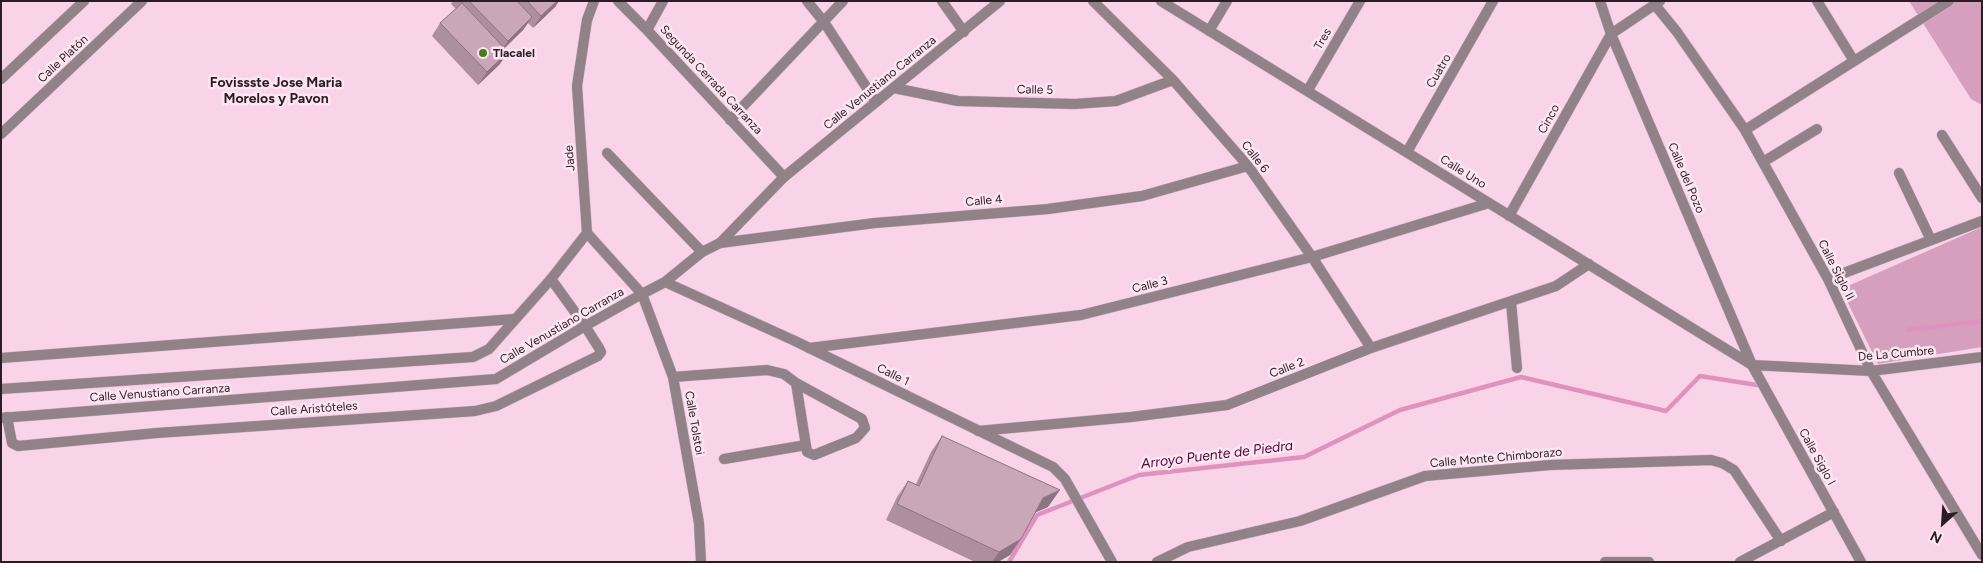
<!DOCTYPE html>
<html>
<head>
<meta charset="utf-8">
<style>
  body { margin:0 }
  #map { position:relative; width:1983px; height:563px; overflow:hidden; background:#f9d4e8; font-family:Figtree,sans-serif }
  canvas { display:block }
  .frame { position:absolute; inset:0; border:2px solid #2b1d25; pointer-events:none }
  .north { position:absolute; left:1918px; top:498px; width:50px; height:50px; -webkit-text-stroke:4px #fde6f2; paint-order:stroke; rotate:206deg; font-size:14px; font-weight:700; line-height:20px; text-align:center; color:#2b1d25 }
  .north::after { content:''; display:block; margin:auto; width:18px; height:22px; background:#2b1d25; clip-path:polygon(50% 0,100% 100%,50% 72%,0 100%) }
</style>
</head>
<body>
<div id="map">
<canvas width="1983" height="563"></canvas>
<div class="frame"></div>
<div class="north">N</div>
</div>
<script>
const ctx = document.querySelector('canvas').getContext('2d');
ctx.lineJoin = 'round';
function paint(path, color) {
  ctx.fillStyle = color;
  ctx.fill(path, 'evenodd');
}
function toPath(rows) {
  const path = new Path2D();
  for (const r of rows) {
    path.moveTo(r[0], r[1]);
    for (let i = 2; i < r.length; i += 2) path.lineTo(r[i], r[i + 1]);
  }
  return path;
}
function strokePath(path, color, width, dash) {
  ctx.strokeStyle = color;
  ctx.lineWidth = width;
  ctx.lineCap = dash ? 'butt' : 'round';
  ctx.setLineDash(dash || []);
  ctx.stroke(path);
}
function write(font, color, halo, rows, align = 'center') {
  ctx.font = font + ' Figtree,sans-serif';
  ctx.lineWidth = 5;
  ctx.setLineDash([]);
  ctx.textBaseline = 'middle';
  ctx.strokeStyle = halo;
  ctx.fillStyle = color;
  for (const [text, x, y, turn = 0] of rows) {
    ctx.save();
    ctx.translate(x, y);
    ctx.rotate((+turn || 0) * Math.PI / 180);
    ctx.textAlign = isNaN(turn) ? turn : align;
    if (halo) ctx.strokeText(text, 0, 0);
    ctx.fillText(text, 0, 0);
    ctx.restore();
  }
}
paint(toPath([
  [1909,1,1982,1,1982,105,1971,99],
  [1982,227,1982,347,1878,364,1841,289]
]), '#d69fbd');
strokePath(toPath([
  [1907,330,1982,321],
  [1009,562,1037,515,1139,475,1304,457,1400,410,1521,377,1666,411,1700,376,1757,385]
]), '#e091be', 4.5);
const minor = toPath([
  [618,1,647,30,784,177],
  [807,1,824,22,876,102],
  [942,1,964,32],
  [1093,1,1173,80,1248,166,1312,257,1371,348],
  [1161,1,1752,365,1871,371,1982,357],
  [1600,1,1611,34,1752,365,1861,562],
  [1817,1,1854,61],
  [1655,5,1677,32,1745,130,1828,279,1871,371,1982,555],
  [647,30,663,1],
  [1209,31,1227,1],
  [1,79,84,1],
  [894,88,958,101,1075,104,1116,101,1173,80],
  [1308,90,1360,1],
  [730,120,843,1],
  [1745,130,1949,1],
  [1,134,142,1],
  [1942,135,1982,198],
  [1407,152,1493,1],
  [607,153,702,252],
  [1763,162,1817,129],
  [1899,173,1931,240],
  [1509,216,1611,34,1660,1],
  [587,233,577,86,587,20,594,1],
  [720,243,875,223,1048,209,1142,196,1248,166],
  [1828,279,1982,221],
  [642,294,673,377,699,523,701,562],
  [1511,302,1517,368],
  [809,348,1081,315,1312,257,1489,203],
  [1,358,514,319],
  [673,377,767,370,784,374,796,383,807,452,814,455,856,438,865,428,862,419,796,383],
  [7,417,12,443,18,446,157,433,475,411,496,406,598,356,601,352,599,348,585,326,551,279],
  [978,431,1131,417,1227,405,1371,348,1556,286,1589,264],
  [724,459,806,445],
  [1157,562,1188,547,1300,521,1425,476,1550,465,1711,460,1722,463,1734,470,1781,541],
  [1605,562,1649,562],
  [1740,562,1834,512]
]);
const tertiary = toPath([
  [665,282,795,341,1053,467,1065,479,1112,562],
  [1,389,473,357,489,349,551,279,587,233,642,294],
  [1,418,496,379,585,326,642,294,665,282,702,252,720,243,784,177,1000,1]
]);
strokePath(minor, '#d4b3c5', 11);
strokePath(tertiary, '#d4b3c5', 11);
strokePath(minor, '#91828a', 10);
strokePath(tertiary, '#91828a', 10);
paint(toPath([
  [453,1,559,1,555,7,533,28,528,23,523,30,505,48,500,64,478,85,432,36,440,23,456,9,451,4],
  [942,436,1048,507,1035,512,1010,555,998,562,975,562,886,520,897,497,908,481,916,484,931,452]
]), '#ae8f9f');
paint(toPath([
  [557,1,559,1,555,7,533,28,541,16],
  [532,17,523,30,499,53,508,41],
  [508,52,500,64,478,85,487,72],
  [1060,490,1048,507,1032,514,1043,498],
  [1021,539,1010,555,998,562,992,562,999,552]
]), '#8d7482');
const building = toPath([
  [469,1,517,1,532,17,508,41,469,1],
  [527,1,557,1,541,16,527,1],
  [462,3,508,52,487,72,440,23,462,3],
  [942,436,1060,490,1043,498,1021,539,999,552,897,504,908,481,919,486,942,436]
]);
paint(building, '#caa6b9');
strokePath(building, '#8d7482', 1);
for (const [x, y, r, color] of [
  [483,53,5,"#467f18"]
]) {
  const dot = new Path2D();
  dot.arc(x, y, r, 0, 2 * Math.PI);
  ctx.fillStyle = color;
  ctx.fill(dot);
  strokePath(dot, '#fde6f2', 2);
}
write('12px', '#2b1d25', '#fde6f2', [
  ["Tres",1323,39,-60],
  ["Calle Platón",63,59,-43],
  ["Cuatro",1439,71,-60],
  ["Segunda Cerrada Carranza",711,80,47],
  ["Calle Venustiano Carranza",880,83,-39],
  ["Calle 5",1035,90,1],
  ["Cinco",1549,119,-61],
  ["Calle 6",1255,157,52],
  ["Jade",570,158,-94],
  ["Calle Uno",1463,172,32],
  ["Calle del Pozo",1686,178,67],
  ["Calle 4",984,201,-5],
  ["Calle Siglo II",1836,270,63],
  ["Calle 3",1150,285,-14],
  ["Calle Venustiano Carranza",562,326,-30],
  ["De La Cumbre",1896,354,-5],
  ["Calle 2",1287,368,-21],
  ["Calle 1",893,375,26],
  ["Calle Venustiano Carranza",160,393,-4],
  ["Calle Aristóteles",314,409,-4],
  ["Calle Tolstoi",694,423,80],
  ["Calle Siglo I",1817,457,61],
  ["Calle Monte Chimborazo",1496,458,-5]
]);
write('bold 12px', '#2b1d25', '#fde6f2', [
  ["Tlacalel",493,53]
], 'left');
write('bold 14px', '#2b1d25', '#fde6f2', [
  ["Fovissste Jose Maria",276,83],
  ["Morelos y Pavon",276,99]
]);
write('italic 14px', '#4c0536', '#fde6f2', [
  ["Arroyo Puente de Piedra",1217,455,-7]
]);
</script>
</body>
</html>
